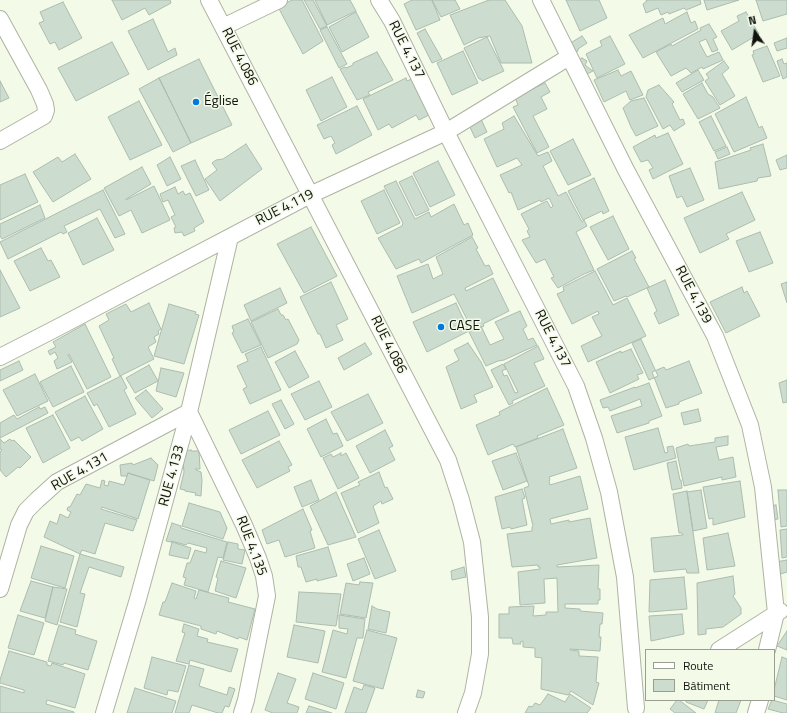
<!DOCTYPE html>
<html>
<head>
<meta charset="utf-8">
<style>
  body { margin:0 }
  #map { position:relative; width:787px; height:713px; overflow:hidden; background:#f3fae8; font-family:"Titillium Web",sans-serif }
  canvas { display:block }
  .legend { position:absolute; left:645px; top:649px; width:130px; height:52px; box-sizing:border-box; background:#f3fae8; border:1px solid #999e90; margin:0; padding:5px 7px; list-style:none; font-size:12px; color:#11130d }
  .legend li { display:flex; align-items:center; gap:8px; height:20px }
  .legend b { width:20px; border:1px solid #999e90 }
  .north { position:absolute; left:735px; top:12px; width:40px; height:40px; -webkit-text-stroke:3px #f3fae8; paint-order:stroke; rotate:347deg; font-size:11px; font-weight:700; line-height:16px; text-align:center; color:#11130d }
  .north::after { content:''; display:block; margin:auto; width:14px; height:18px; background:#11130d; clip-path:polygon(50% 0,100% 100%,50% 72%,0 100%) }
</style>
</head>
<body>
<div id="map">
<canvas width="787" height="713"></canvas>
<ul class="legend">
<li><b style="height:5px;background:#fff"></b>Route</li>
<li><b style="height:11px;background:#ccddcf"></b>Bâtiment</li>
</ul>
<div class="north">N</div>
</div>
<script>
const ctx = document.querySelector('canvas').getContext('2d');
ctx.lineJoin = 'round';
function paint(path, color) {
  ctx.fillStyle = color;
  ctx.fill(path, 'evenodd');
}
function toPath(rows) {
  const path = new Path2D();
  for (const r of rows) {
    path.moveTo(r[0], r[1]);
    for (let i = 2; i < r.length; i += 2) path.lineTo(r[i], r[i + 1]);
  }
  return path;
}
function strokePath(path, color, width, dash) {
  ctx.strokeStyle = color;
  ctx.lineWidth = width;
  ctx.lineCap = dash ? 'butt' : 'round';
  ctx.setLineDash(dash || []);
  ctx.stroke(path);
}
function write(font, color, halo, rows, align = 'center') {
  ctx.font = font + ' "Titillium Web",sans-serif';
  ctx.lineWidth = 3;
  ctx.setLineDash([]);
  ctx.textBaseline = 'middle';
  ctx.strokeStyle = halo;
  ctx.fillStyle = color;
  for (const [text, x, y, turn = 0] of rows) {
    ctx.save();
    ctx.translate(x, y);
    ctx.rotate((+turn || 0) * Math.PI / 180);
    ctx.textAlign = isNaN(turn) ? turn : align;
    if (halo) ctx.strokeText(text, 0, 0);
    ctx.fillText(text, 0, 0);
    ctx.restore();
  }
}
const building = toPath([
  [112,0,170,0,171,3,149,15,145,8,122,20,112,0],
  [292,0,302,0,323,41,303,54,278,7,292,0],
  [304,0,313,0,327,26,320,29,304,0],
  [315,0,350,0,356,11,327,25,315,0],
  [412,0,432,0,440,20,416,30,404,4,412,0],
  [432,0,455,0,460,9,441,17,432,0],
  [489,0,505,0,522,26,532,63,501,63,490,36,478,38,464,45,450,15,489,0],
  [566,0,599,0,607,18,580,31,566,0],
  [646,0,700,0,701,4,686,10,684,8,669,14,668,12,661,15,658,8,646,13,643,4,647,1,646,0],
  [704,0,739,0,707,10,704,0],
  [756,0,787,0,787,14,763,21,756,0],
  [63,2,82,38,59,50,55,42,50,44,39,23,44,21,40,12,63,2],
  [356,12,369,37,342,52,329,27,356,12],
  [687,12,691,23,695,21,698,29,643,58,629,35,663,18,665,24,687,12],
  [746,12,759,34,732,50,721,31,739,21,737,16,746,12],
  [153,19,168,52,175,48,177,55,148,70,128,31,153,19],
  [709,24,717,37,713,39,718,50,712,52,706,39,699,42,707,57,719,52,723,60,703,69,702,67,691,73,686,68,671,76,656,52,671,44,672,46,701,30,700,28,709,24],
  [327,27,347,64,339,68,320,30,327,27],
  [425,29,442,59,432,63,417,33,425,29],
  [582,36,587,43,578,49,578,51,570,55,559,50,582,36],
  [610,36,625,64,597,78,586,54,602,46,600,41,610,36],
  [487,37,504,71,482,81,481,79,479,79,464,48,487,37],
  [787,38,787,48,777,51,774,43,787,38],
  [112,42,129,74,76,101,58,68,112,42],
  [767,46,780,76,763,82,752,55,754,54,753,51,767,46],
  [463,51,478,83,452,95,437,63,463,51],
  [377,52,393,80,368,92,370,95,357,100,340,69,345,67,346,68,353,65,353,63,377,52],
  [582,58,587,61,585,65,593,71,583,76,576,62,582,58],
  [199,59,232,125,191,143,159,78,199,59],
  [782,59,784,64,787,63,787,77,783,79,777,61,782,59],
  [724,61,729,68,722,74,735,96,720,105,705,81,709,78,706,74,724,61],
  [618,70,621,76,631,71,643,95,630,100,626,91,604,102,594,80,618,70],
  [698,70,704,80,682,92,676,83,698,70],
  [332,77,347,107,321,121,306,90,332,77],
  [159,78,191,143,173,152,139,89,159,78],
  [406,78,407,81,414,78,431,114,419,120,416,115,392,128,389,124,378,130,363,99,406,78],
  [0,81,9,98,0,102,0,81],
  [545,83,550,92,541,97,547,109,533,116,549,147,537,153,513,107,518,105,515,97,545,83],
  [702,83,708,94,713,97,720,108,698,119,683,94,702,83],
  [659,85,674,102,672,104,680,120,683,119,685,124,674,131,670,125,663,129,646,97,648,90,659,85],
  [746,97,759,128,762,126,767,138,734,152,715,114,746,97],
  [644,98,658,126,636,136,631,127,623,108,631,101,644,98],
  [139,101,162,145,130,160,108,117,139,101],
  [357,106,372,135,336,154,332,145,335,143,331,136,324,139,317,125,357,106],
  [514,116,538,156,548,152,552,161,543,166,558,196,566,192,582,222,584,220,587,226,576,232,594,270,584,274,558,288,551,278,554,277,545,259,536,263,522,240,530,237,527,231,529,229,521,214,547,201,551,208,553,206,549,198,541,202,540,200,518,210,511,192,509,193,500,175,522,165,517,158,497,167,484,139,504,129,502,123,514,116],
  [711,116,726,146,714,151,699,122,711,116],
  [481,119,487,132,475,138,469,125,481,119],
  [668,133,683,164,653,179,649,170,653,168,648,160,641,162,633,147,655,135,656,138,668,133],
  [573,139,591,175,568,185,550,151,573,139],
  [246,144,262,169,220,201,205,179,217,170,212,163,216,160,223,159,246,144],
  [763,144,771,176,758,178,757,181,719,189,715,162,751,150,750,148,763,144],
  [727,147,730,154,718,159,715,152,727,147],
  [75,154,91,179,53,202,33,172,58,157,62,162,75,154],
  [787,155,787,168,780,170,776,160,787,155],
  [170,157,181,179,167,186,157,165,170,157],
  [195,160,209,190,196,196,181,166,195,160],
  [438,161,455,195,430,207,413,173,438,161],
  [142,167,151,184,126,199,126,200,154,186,170,220,142,233,131,210,119,216,104,188,142,167],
  [690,168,704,200,687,207,682,196,677,198,669,176,690,168],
  [25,174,38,202,0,220,0,185,25,174],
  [412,176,429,210,416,216,399,182,412,176],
  [594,178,609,211,603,214,602,211,583,220,568,191,594,178],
  [396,181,415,219,429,212,431,217,454,204,464,225,468,223,473,235,421,263,419,259,396,269,378,238,402,226,403,223,384,186,396,181],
  [175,187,178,194,183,191,185,195,190,193,204,222,194,228,195,231,184,236,182,232,175,233,174,228,176,227,171,217,175,215,168,200,163,202,160,194,175,187],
  [103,190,125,234,115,238,100,209,64,226,67,232,63,234,61,232,8,259,0,242,103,190],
  [384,190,400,223,377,234,361,201,384,190],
  [742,192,755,220,726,234,729,239,700,253,684,218,742,192],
  [40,205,45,218,2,239,0,236,0,224,40,205],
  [613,216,629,249,608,260,590,227,613,216],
  [97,218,114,250,83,265,68,233,97,218],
  [311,227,337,276,304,293,277,244,311,227],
  [760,232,773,263,749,272,736,241,760,232],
  [472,237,478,248,476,249,485,266,489,265,493,274,465,288,466,291,493,278,509,311,483,324,484,326,473,331,454,294,412,313,397,276,428,264,433,279,443,274,436,257,472,237],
  [41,248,48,261,51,260,60,277,30,291,14,261,41,248],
  [632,251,636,258,634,259,649,287,627,297,626,296,614,301,597,269,632,251],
  [0,270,20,308,0,317,0,270],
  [595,271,613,305,627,298,646,336,588,362,581,346,602,336,592,317,599,314,598,311,572,324,557,294,564,291,563,287,595,271],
  [665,280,679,315,659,324,654,313,657,311,647,288,665,280],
  [331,282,348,319,336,325,343,340,326,348,320,334,318,334,300,297,331,282],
  [787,282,787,303,781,284,787,282],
  [742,287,744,293,747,291,760,316,726,333,710,302,742,287],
  [280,288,287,303,251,321,244,305,280,288],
  [149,303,161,329,158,331,159,334,154,337,156,342,148,347,154,359,120,376,112,359,114,358,99,326,109,320,106,314,126,304,131,312,149,303],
  [456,303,469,331,427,352,413,322,456,303],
  [169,304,196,312,195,314,199,315,184,364,154,356,169,304],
  [278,309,281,315,283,315,286,320,288,319,299,340,297,344,268,358,251,322,278,309],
  [520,311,527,326,523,329,528,340,533,338,537,345,504,360,498,361,486,366,469,332,481,326,490,345,504,339,495,322,520,311],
  [248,319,261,345,242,353,232,333,234,332,232,326,248,319],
  [85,324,111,377,87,389,69,354,68,355,72,362,57,369,54,361,58,358,55,352,50,355,48,351,56,347,53,342,85,324],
  [641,339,658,376,649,380,632,343,641,339],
  [365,343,372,354,344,370,338,358,365,343],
  [468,343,481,362,493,387,474,395,477,402,461,409,446,367,459,360,454,350,468,343],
  [538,346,544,359,534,363,545,386,512,401,513,403,509,405,491,370,503,364,506,369,502,371,504,376,507,375,515,393,518,392,504,364,538,346],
  [261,347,281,390,250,404,243,389,247,387,237,366,248,361,245,354,261,347],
  [631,349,643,373,637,375,639,379,610,393,596,362,621,351,621,353,631,349],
  [295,351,309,377,289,388,275,362,295,351],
  [19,361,23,370,0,381,0,370,19,361],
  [689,361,702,393,679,402,679,404,666,408,652,372,664,367,666,370,689,361],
  [149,365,158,381,135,393,126,378,149,365],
  [71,366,84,392,53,407,40,382,71,366],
  [161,368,184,373,176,397,156,391,161,368],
  [35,374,48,401,17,416,3,390,35,374],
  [121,376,127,388,124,390,136,414,109,427,97,404,94,406,87,393,121,376],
  [787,380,787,402,783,403,779,383,787,380],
  [319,381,332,407,305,420,291,394,319,381],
  [649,383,662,416,649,421,649,423,617,433,611,416,642,406,640,399,610,411,608,407,603,408,600,400,635,387,635,388,649,383],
  [547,388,564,425,537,436,538,438,515,447,513,444,488,455,476,425,500,415,499,412,547,388],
  [146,390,163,409,152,418,135,398,146,390],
  [368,394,383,423,347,441,331,412,368,394],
  [85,396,103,429,82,441,79,437,71,441,55,412,85,396],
  [281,400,294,424,285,429,272,404,281,400],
  [39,407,40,409,45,407,48,413,0,438,0,423,14,415,17,419,39,407],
  [698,409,701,421,684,425,681,413,698,409],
  [268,411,280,435,241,454,229,430,268,411],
  [53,415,70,448,43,463,26,428,53,415],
  [326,419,333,434,337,433,343,446,321,457,307,429,326,419],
  [658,428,665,453,668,452,667,447,673,446,676,458,634,470,625,437,658,428],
  [563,429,577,468,549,477,550,480,549,481,550,485,580,476,588,509,550,519,551,524,569,520,569,522,590,518,597,558,557,565,557,567,599,565,598,589,600,589,600,600,598,600,598,604,565,604,565,608,580,609,580,611,603,613,602,624,600,624,599,637,601,637,600,651,570,649,570,650,579,651,579,656,598,657,596,682,599,683,593,705,571,691,568,695,541,689,542,658,535,657,535,648,523,647,523,641,520,642,521,644,513,644,512,638,499,638,499,614,509,614,509,607,534,606,533,616,546,615,546,612,558,612,557,578,544,579,545,603,520,605,518,572,540,569,540,567,538,567,538,565,512,567,507,534,532,531,532,527,533,526,524,488,529,486,516,447,563,429],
  [385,430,393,446,389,448,395,460,370,473,356,446,385,430],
  [728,436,728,445,716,447,719,460,733,457,736,477,722,480,722,477,684,486,676,448,688,444,689,446,715,442,715,438,728,436],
  [0,439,4,443,10,439,12,441,14,440,31,457,20,468,18,467,6,477,0,470,0,452,2,450,0,449,0,439],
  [279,441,292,465,288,467,290,471,257,488,242,460,279,441],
  [191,450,191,451,199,451,200,469,195,469,196,470,201,472,202,480,201,496,195,495,196,493,185,491,185,490,180,489,184,472,182,451,191,450],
  [341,453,341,456,346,453,359,478,338,489,323,458,331,454,333,457,341,453],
  [516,453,527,481,503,490,492,461,516,453],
  [151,458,158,465,154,481,128,473,127,476,121,476,120,465,132,463,133,465,151,458],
  [676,461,680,480,681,480,682,488,672,490,667,463,676,461],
  [379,472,385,488,387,487,393,499,382,504,381,501,373,506,379,523,358,533,341,493,360,485,358,482,379,472],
  [128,473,150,480,138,519,102,507,101,509,137,520,133,531,105,523,95,554,82,550,80,554,44,537,50,521,57,524,60,514,68,518,71,512,67,510,68,507,70,507,77,494,80,495,86,484,100,488,102,480,105,481,104,485,108,486,109,481,124,485,128,473],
  [311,480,319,500,302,507,294,487,311,480],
  [740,481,745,517,713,525,713,518,709,519,703,487,740,481],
  [522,489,525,498,522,499,527,525,511,529,510,527,502,529,495,497,522,489],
  [701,490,707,528,693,531,687,492,701,490],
  [778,490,787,490,787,526,781,527,778,490],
  [687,491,699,573,687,573,686,569,654,572,651,538,683,535,682,533,679,533,673,494,687,491],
  [336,492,356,537,328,545,310,506,336,492],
  [189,503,220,512,227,528,223,539,182,526,189,503],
  [776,505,778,519,765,521,764,507,776,505],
  [303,509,312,530,310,531,315,548,285,557,279,540,267,544,262,530,303,509],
  [172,523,181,526,181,528,227,542,223,558,218,557,208,592,184,585,186,578,183,577,187,563,190,563,195,550,206,553,207,548,188,543,186,545,171,541,171,542,166,541,172,523],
  [787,529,787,557,782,558,780,530,787,529],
  [379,530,396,571,375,579,358,539,379,530],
  [728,533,735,566,707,570,703,538,728,533],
  [172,542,191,548,188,559,169,555,172,542],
  [228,542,238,544,238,549,245,550,242,564,223,560,228,542],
  [41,546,74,556,65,588,31,578,41,546],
  [328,547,337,576,317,581,317,579,306,582,301,567,298,567,296,556,328,547],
  [80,554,124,567,121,577,89,567,80,593,85,594,77,627,60,622,80,554],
  [364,558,370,574,353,581,347,564,364,558],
  [787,560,787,572,774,576,770,563,787,560],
  [221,561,246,568,236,598,215,591,218,578,216,577,221,561],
  [464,567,466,577,452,580,451,571,464,567],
  [733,576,735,594,733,596,741,608,741,614,723,627,706,629,706,634,698,635,697,583,733,576],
  [684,577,687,609,649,612,650,580,684,577],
  [31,581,53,587,45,618,20,611,31,581],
  [360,582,373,583,366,618,340,614,346,583,359,585,360,582],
  [172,583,196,591,194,598,196,599,199,590,229,598,228,602,255,609,247,640,239,637,238,639,217,631,216,634,201,629,201,626,159,615,163,602,165,602,172,583],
  [53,587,67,589,57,625,45,621,53,587],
  [299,592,341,594,336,626,296,622,299,592],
  [372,606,377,609,390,612,386,633,368,629,372,606],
  [682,614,684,634,651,641,649,616,682,614],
  [18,615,44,623,34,655,8,648,18,615],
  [339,615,365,619,363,638,357,638,346,678,322,672,333,630,347,634,348,629,339,628,339,615],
  [184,624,199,629,197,636,208,639,207,642,238,649,231,672,190,660,189,664,176,661,185,633,182,632,184,624],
  [59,625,76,630,75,634,97,641,88,670,64,663,63,665,48,661,59,625],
  [294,625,325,631,318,663,287,657,294,625],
  [367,630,397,638,383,689,353,681,367,630],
  [787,631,787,650,777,646,787,631],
  [9,651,47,662,47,665,51,666,52,663,85,674,75,708,47,700,46,704,74,712,74,713,0,713,0,686,24,693,24,690,0,683,0,680,9,651],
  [152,657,186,666,178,692,168,690,167,695,144,688,152,657],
  [782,657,787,659,787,700,774,696,774,690,782,657],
  [189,665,204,669,199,686,227,695,229,687,235,689,229,707,225,706,222,713,218,713,192,705,189,713,175,713,189,665],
  [278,673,296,679,287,703,299,707,297,713,273,713,265,710,278,673],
  [313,673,344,683,336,709,305,699,313,673],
  [364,685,375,688,366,713,345,713,354,687,362,690,364,685],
  [135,688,176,701,172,713,127,713,135,688],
  [418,690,425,692,423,698,416,697,418,690],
  [548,694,565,702,570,694,591,708,587,713,525,713,529,706,532,707,535,703,540,705,548,694],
  [677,700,679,700,696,713,675,713,670,709,677,700],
  [686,700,708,700,704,709,686,702,686,700],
  [719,700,741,700,736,713,715,713,719,700],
  [772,700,787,704,787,713,783,713,768,709,772,700],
  [309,706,332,713,306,713,309,706]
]);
paint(building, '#ccddcf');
strokePath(building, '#acbcaf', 1);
const minor = toPath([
  [209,0,448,460,461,500,472,542,480,617,480,654,473,693,466,713],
  [379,0,392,21,446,132,576,386,594,438,609,492,625,577,636,708],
  [541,0,626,170,715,336,750,425,763,487,776,613,767,650],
  [0,19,39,90,45,104,46,110,44,116,0,141],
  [223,27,279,0],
  [0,357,51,331,310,195,446,132,569,57],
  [0,589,19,525,26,511,37,500,57,482,189,412,244,525,258,558,264,576,267,596,246,700,242,713],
  [719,650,780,611],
  [104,713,138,599,189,412,230,237],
  [756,713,760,700]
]);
strokePath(minor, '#adb4a2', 18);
strokePath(minor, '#fff', 16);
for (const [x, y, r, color] of [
  [196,102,4,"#007ae1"],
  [441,327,4,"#007ae1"]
]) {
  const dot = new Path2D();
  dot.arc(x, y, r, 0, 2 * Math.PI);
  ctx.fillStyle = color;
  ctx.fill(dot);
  strokePath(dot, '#f3fae8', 1.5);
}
write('14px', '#11130d', '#f3fae8', [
  ["RUE 4.137",406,50,63],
  ["RUE 4.086",239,57,63],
  ["RUE 4.119",285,208,-27],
  ["RUE 4.139",693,295,62],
  ["RUE 4.137",552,339,63],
  ["RUE 4.086",388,345,63],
  ["RUE 4.131",80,472,-30],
  ["RUE 4.133",172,476,-75],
  ["RUE 4.135",251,546,69]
]);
write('14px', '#11130d', '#f3fae8', [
  ["Église",204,102],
  ["CASE",449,327]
], 'left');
</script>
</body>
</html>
